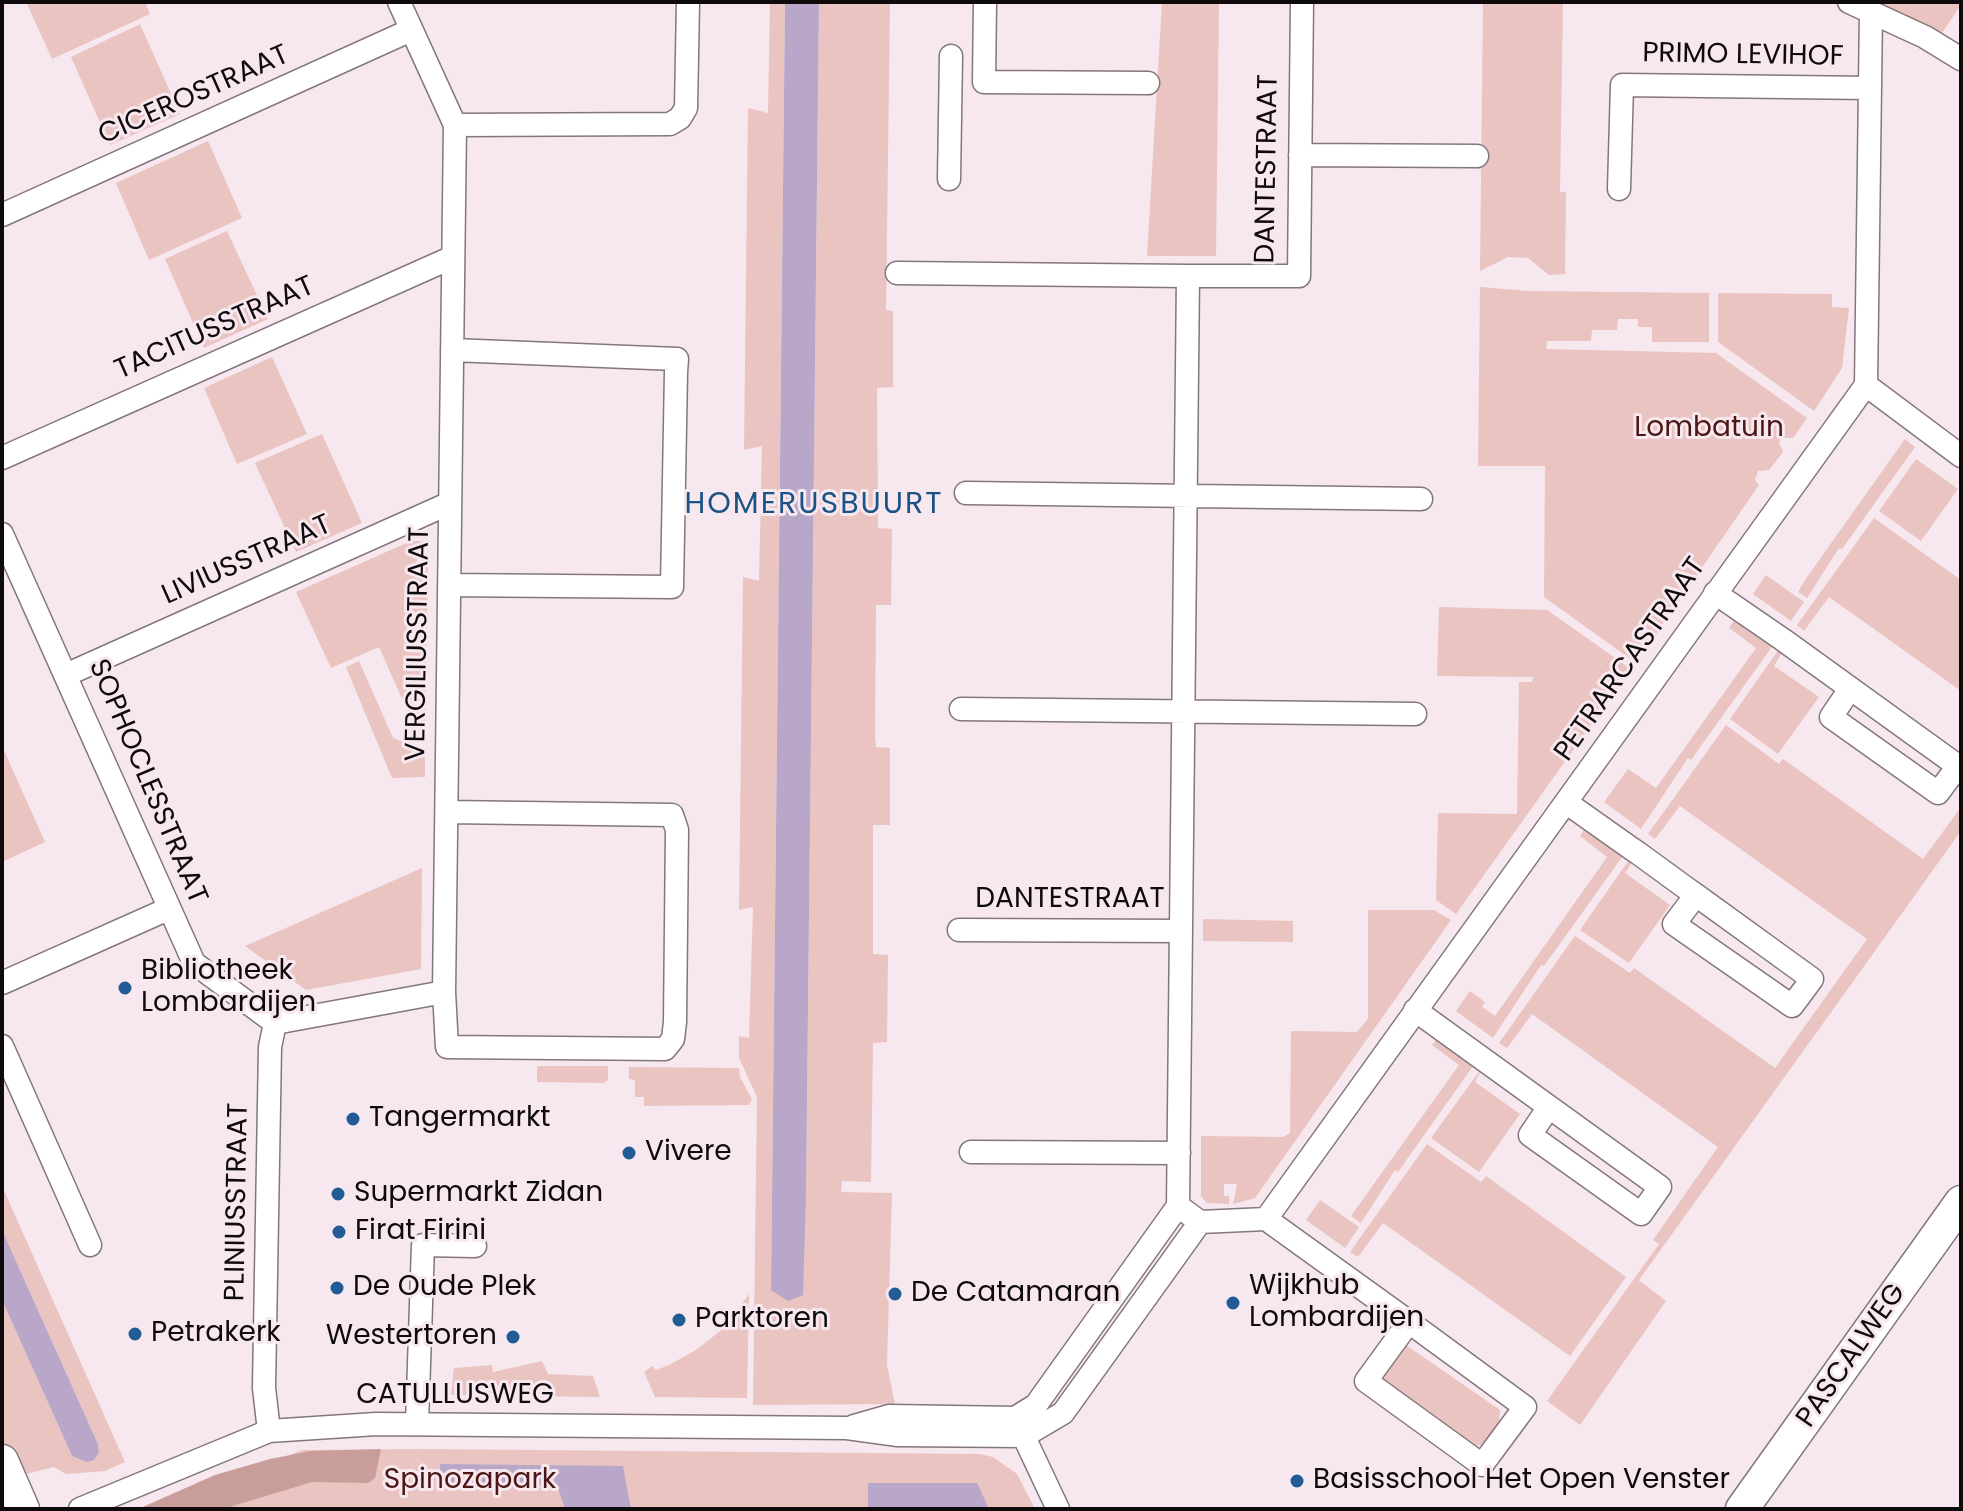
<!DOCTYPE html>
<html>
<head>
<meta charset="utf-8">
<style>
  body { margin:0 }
  #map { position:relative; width:1963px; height:1511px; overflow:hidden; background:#f7e7ef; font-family:Poppins,sans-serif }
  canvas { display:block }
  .frame { position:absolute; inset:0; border:4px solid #0f0a0c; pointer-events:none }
</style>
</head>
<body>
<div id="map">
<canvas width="1963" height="1511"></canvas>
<div class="frame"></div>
</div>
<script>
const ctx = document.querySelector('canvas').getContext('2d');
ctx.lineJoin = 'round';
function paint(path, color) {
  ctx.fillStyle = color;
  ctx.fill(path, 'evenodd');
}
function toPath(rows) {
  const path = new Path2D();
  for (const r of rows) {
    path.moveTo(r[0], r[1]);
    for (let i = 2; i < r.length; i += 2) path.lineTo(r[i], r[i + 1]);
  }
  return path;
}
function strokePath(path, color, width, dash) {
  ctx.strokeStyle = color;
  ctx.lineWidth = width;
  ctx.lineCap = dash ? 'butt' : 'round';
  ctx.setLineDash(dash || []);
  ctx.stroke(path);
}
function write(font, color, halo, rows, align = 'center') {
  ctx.font = font + ' Poppins,sans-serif';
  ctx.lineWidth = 6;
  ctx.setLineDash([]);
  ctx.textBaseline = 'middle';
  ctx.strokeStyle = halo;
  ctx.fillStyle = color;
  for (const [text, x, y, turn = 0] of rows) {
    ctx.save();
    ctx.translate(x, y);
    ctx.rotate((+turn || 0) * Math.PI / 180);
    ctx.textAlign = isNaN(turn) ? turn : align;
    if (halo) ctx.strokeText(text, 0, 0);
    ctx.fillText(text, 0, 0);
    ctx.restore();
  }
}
paint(toPath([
  [26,2,145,2,150,14,52,59],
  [770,2,785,2,771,1290,806,1192,819,2,890,2,886,310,893,311,893,387,877,388,878,528,892,529,891,605,876,605,875,737,876,747,890,748,890,825,873,825,873,954,888,955,887,1042,873,1043,871,1182,842,1181,841,1192,892,1193,887,1365,895,1404,753,1405,757,1097,739,1058,739,1036,749,1038,753,907,739,910,743,577,759,581,762,446,744,450,748,108,768,113],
  [1162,2,1219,2,1216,256,1147,256],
  [1483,2,1563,2,1560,192,1566,192,1565,274,1549,275,1528,258,1508,257,1480,271],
  [1878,2,1961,2,1961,5,1942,33],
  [140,24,180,114,110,145,71,57],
  [208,141,242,218,149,260,116,183],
  [227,231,268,319,204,348,165,259],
  [1480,287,1529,291,1709,293,1709,342,1652,342,1652,327,1638,327,1638,319,1618,319,1617,330,1592,330,1591,341,1547,341,1546,349,1716,353,1807,418,1793,438,1781,438,1779,443,1783,452,1769,470,1758,471,1755,480,1759,485,1636,663,1544,597,1545,466,1478,466],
  [1718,293,1832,294,1832,307,1849,308,1842,368,1814,411,1718,342],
  [272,357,307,434,237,464,204,388],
  [322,434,362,523,296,552,255,463],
  [1905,439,1915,447,1842,549,1839,548,1807,598,1798,592,1805,580],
  [1916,459,1958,489,1921,541,1879,511],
  [1874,518,1961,580,1961,691,1829,597,1804,631,1797,625],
  [411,541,428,541,428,548,417,549,417,565,428,566,425,730,416,730,379,647,331,668,296,592],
  [1766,575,1804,602,1791,621,1753,594],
  [1439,607,1547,610,1631,669,1456,914,1436,900,1438,813,1517,814,1519,682,1532,682,1533,677,1437,676],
  [1736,617,1774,644,1691,760,1688,758,1641,829,1604,802,1628,769,1656,788,1756,648,1729,628],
  [1779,649,1783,651,1774,666,1819,697,1778,754,1730,719],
  [359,661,393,738,425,750,425,777,392,778,346,667],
  [1726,725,1779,764,1783,759,1923,859,1961,807,1961,831,1639,1280,1666,1301,1580,1425,1547,1401,1659,1244,1653,1240,1718,1147,1532,1014,1507,1048,1499,1043,1575,936,1630,973,1634,968,1775,1068,1867,939,1680,806,1655,839,1648,834],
  [2,746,45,842,2,862],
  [1587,825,1625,853,1544,966,1541,965,1493,1038,1456,1011,1470,991,1485,1002,1482,1007,1495,1016,1607,857,1580,836],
  [1631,857,1634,859,1625,873,1670,905,1629,963,1580,930],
  [422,868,421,969,306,990,245,946],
  [1368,910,1434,910,1451,920,1255,1198,1233,1204,1237,1184,1224,1184,1224,1196,1229,1196,1229,1204,1207,1203,1201,1196,1201,1136,1283,1137,1290,1133,1291,1031,1357,1032,1368,1019],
  [1203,919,1293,921,1293,942,1203,941],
  [1439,1035,1476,1062,1398,1172,1395,1170,1361,1223,1351,1216,1459,1065,1432,1045],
  [537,1066,608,1066,608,1080,603,1083,537,1082],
  [1483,1066,1475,1082,1520,1114,1479,1172,1431,1138],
  [629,1067,739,1068,740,1077,752,1099,749,1105,644,1106,644,1097,635,1097,635,1080,629,1079],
  [1427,1144,1481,1182,1486,1176,1626,1277,1570,1356,1383,1223,1358,1257,1350,1252],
  [2,1186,125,1462,105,1471,66,1474,54,1467,18,1476,2,1441,2,1300,72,1456,99,1453,98,1444,2,1230],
  [1320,1200,1359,1227,1345,1248,1306,1220],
  [749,1294,747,1398,655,1397,644,1372,652,1366,656,1370,669,1365,696,1350,724,1328],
  [1403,1343,1500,1410,1499,1426,1487,1443,1473,1447,1383,1382,1381,1375],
  [542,1361,548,1374,593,1376,600,1397,451,1395,454,1368,492,1365,493,1372],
  [421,1449,979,1454,993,1457,1017,1474,1035,1509,157,1509,302,1450]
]), '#eac4c0');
paint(toPath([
  [381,1449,375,1478,368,1483,312,1482,223,1509,138,1509,215,1475,270,1459,311,1451]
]), '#c99e9a');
paint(toPath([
  [785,2,819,2,806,1192,803,1295,788,1301,771,1290],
  [2,1230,98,1444,99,1453,94,1460,87,1462,72,1456,2,1300],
  [440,1464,623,1466,631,1509,565,1509,557,1485,440,1485],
  [868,1483,977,1483,989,1509,868,1509]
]), '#b8a7c9');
const street = toPath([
  [399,2,455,125,444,992,447,1047,665,1049,673,1039,675,1022,677,830,672,815,447,812],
  [985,2,984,82,1148,83],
  [1849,2,1925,37,1961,59],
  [455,125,670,124,680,118,686,108,688,2],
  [1300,155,1477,156],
  [949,179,951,56],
  [1619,189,1622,85,1870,88],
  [2,215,411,30],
  [897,273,1188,276],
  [1866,385,1961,456],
  [2,458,453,257],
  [966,493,1421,499],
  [2,534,194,963,275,1023],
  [449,585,672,587,676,372,677,359,452,350],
  [1715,593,1782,639,1958,766,1938,793,1831,717,1850,689],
  [68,674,450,503],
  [961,709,1415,714],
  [1567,803,1632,849,1638,853,1686,888,1696,895,1812,979,1792,1006,1674,924,1696,895],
  [959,930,1181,931],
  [2,983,168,909],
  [1415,1010,1660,1187,1641,1214,1530,1135,1549,1107],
  [275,1023,444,992],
  [2,1046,90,1245],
  [971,1152,1179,1153],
  [1266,1219,1409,1322,1525,1407,1482,1465,1366,1381,1409,1322],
  [1200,1222,1266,1219,1866,385,1871,11],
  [1200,1222,1178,1206,1188,276,1299,276,1302,2],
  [1015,1418,1036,1405,1178,1206],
  [1017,1422,1058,1509],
  [417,1424,423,1245,475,1246],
  [854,1426,889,1416,1015,1418],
  [269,1431,264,1388,270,1047,275,1023],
  [1024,1436,1063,1413,1200,1222],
  [80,1509,269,1431,376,1424,847,1428,898,1435,1024,1436]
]);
const secondary = toPath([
  [2,1461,23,1509],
  [1742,1509,1961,1202]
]);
strokePath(street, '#84767d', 25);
strokePath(secondary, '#84767d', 35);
strokePath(street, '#fff', 22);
strokePath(secondary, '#fff', 32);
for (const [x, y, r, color] of [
  [125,988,8,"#215d94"],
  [353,1119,8,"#215d94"],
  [629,1153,8,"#215d94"],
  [338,1194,8,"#215d94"],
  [339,1232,8,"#215d94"],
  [337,1288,8,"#215d94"],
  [895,1294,8,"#215d94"],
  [1233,1303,8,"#215d94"],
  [679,1320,8,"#215d94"],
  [135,1334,8,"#215d94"],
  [513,1337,8,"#215d94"],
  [1297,1481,8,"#215d94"]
]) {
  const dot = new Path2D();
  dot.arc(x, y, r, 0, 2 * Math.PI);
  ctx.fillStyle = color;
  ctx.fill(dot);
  strokePath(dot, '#f7e7ef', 3);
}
write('28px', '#0f0a0c', '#f7e7ef', [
  ["PRIMO LEVIHOF",1743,56,1],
  ["CICEROSTRAAT",194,96,-24],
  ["DANTESTRAAT",1268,169,-89],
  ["TACITUSSTRAAT",215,329,-24],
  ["LIVIUSSTRAAT",247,561,-24],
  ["VERGILIUSSTRAAT",419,644,-89],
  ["PETRARCASTRAAT",1631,660,-55],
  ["SOPHOCLESSTRAAT",147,782,67],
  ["DANTESTRAAT",1070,900],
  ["PLINIUSSTRAAT",238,1202,-89],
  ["PASCALWEG",1852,1356,-55],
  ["CATULLUSWEG",455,1396]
]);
write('28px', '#4c1615', '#f7e7ef', [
  ["Lombatuin",1709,429],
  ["Spinozapark",470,1481]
]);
write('28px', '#0f0a0c', '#f7e7ef', [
  ["Bibliotheek",141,972],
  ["Lombardijen",141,1004],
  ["Tangermarkt",369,1119],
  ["Vivere",645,1153],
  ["Supermarkt Zidan",354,1194],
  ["Firat Firini",355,1232],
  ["Wijkhub",1249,1287],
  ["Lombardijen",1249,1319],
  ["De Oude Plek",353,1288],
  ["De Catamaran",911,1294],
  ["Parktoren",695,1320],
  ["Petrakerk",151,1334],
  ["Westertoren",497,1337,"right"],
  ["Basisschool Het Open Venster",1313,1481]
], 'left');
ctx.letterSpacing = '2px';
write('30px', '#1c5385', '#f7e7ef', [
  ["HOMERUSBUURT",814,505]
]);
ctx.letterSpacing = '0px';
</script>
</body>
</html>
